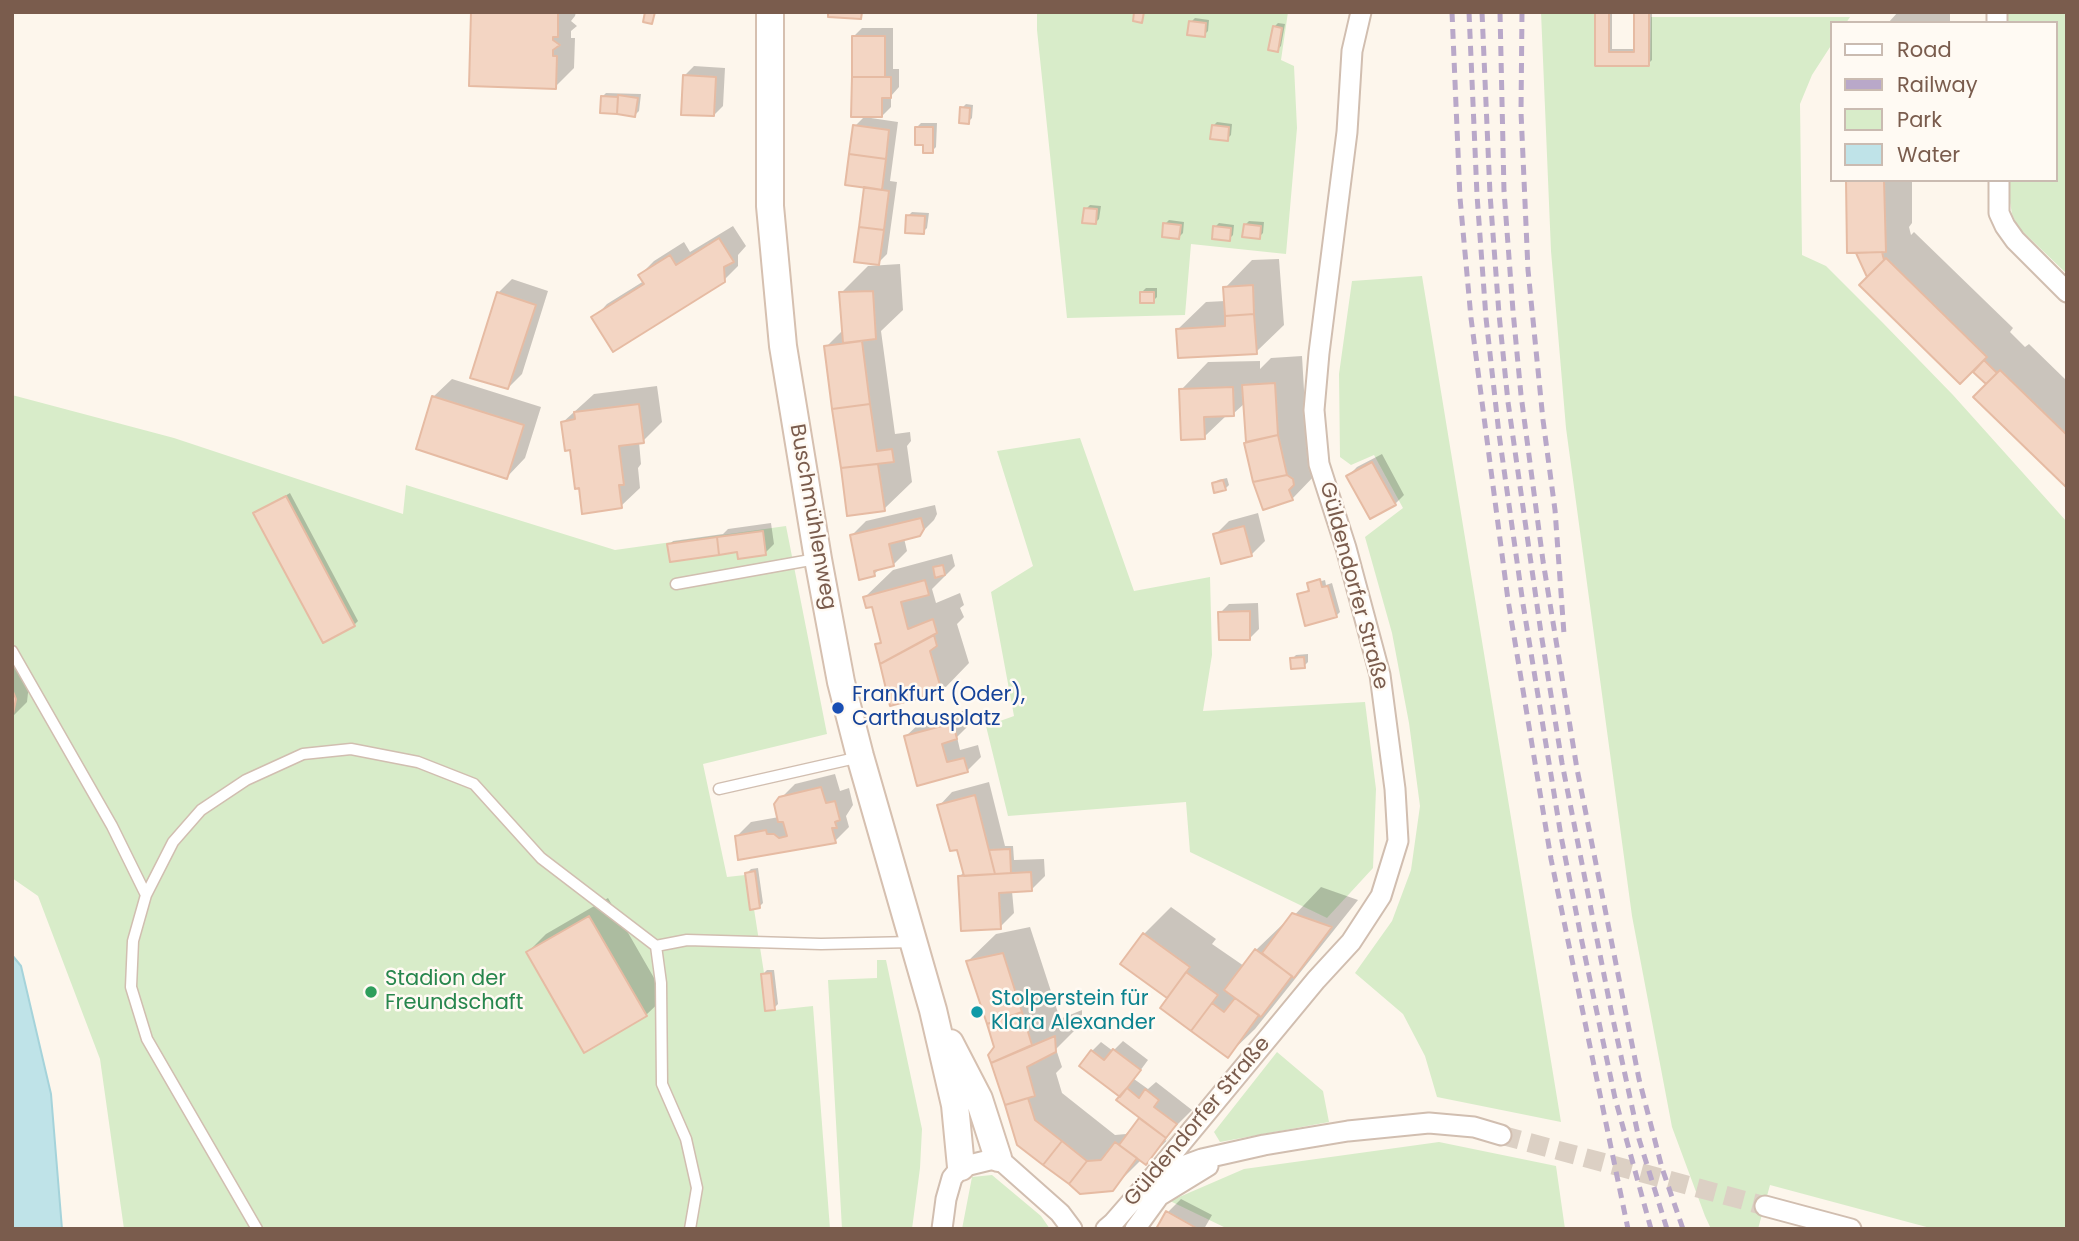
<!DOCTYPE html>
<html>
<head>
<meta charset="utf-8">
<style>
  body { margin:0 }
  #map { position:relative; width:2079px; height:1241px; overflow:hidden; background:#fdf6ec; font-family:Poppins,sans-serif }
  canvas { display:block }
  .frame { position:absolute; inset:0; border:14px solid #7a5c4d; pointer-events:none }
  .legend { position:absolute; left:1830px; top:21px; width:228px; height:161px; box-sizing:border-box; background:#fffaf3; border:2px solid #cabbb1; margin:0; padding:9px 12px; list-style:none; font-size:21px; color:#7a5c4d }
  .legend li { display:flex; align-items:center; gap:14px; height:35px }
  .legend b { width:35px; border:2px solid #cabbb1 }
</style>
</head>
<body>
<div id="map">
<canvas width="2079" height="1241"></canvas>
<div class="frame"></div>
<ul class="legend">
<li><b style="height:9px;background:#fff"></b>Road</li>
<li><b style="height:9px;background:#b9a8c9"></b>Railway</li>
<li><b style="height:19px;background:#d8ecc9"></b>Park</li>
<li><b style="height:19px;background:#bfe3e8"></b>Water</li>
</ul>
</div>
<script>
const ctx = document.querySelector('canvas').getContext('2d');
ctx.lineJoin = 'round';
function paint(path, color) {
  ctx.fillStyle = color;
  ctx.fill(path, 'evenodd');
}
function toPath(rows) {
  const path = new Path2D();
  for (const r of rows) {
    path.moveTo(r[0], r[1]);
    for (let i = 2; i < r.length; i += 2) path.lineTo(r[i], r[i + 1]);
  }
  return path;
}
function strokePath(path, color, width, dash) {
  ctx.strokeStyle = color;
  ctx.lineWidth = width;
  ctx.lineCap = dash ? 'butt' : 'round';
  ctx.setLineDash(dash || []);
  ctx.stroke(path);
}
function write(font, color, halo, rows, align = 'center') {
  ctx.font = font + ' Poppins,sans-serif';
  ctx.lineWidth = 5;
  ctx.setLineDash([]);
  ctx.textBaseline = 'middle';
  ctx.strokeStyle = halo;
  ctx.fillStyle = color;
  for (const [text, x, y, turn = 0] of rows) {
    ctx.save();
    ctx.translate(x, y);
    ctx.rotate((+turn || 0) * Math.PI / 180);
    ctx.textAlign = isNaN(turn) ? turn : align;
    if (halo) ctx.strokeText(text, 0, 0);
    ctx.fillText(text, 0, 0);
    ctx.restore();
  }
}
paint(toPath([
  [1037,12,1288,12,1281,60,1294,66,1297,128,1286,254,1191,244,1185,315,1067,318,1037,30],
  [1541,12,1594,12,1594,67,1650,67,1651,17,1850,17,1846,23,1832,23,1832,44,1812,75,1800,104,1802,255,1826,266,1883,323,1953,395,2067,522,2067,1229,1934,1229,1770,1185,1758,1229,1711,1229,1705,1216,1672,1127,1632,916,1566,428,1551,251],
  [2007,12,2067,12,2067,274,2018,227,2012,214,2009,196,2009,180,2056,180,2056,23,2007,23],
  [1422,276,1561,1122,1437,1097,1425,1056,1403,1014,1355,973,1392,921,1411,870,1420,806,1409,723,1392,633,1365,537,1403,508,1374,455,1351,465,1340,457,1339,374,1352,281],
  [12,395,174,438,403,514,406,485,615,550,786,526,827,734,703,764,727,877,745,875,750,910,754,909,764,973,761,974,766,1011,813,1006,830,1229,124,1229,100,1059,38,896,12,878],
  [1080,438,1134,591,1210,577,1212,655,1203,711,1365,702,1376,789,1373,868,1327,918,1190,852,1186,802,1008,816,986,726,1014,716,991,592,1033,566,997,451],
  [877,960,886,960,922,1129,920,1168,912,1229,842,1229,828,980,877,978],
  [1277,1052,1323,1091,1329,1122,1220,1142,1214,1132],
  [1439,1142,1556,1166,1565,1229,1228,1229,1170,1201,1244,1169],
  [992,1175,1041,1216,1050,1229,962,1229,972,1177]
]), '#d8ecc9');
const water = toPath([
  [12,955,21,966,51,1094,62,1229,12,1229,12,955]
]);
paint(water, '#bfe3e8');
strokePath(water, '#a5d3da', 2);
paint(toPath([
  [473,12,576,12,575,16,571,21,577,26,571,31,571,38,575,38,574,68,555,87],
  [1597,12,1612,12,1612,49,1636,49,1636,12,1652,12,1652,60,1648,64,1597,64],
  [1898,12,1950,12,1950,23,1888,23],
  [1195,18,1209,20,1208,31,1204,35,1191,22],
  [1278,23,1285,24,1281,46,1277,50,1274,27],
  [862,28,893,28,893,69,899,69,899,87,891,96,891,107,882,116,871,116,871,118,898,122,890,181,897,182,887,254,878,263,855,126,865,116,853,37],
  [694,66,725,68,723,106,714,115,685,75],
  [606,93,641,94,639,111,635,115,602,97],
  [966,104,973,105,972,118,968,122,962,108],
  [1217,122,1232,124,1231,135,1227,139,1213,126],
  [921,123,937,123,936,147,932,151,917,127],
  [1848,180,1912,180,1912,223,1909,227,1911,235,1914,232,2013,328,2010,332,2025,347,2029,344,2067,381,2067,486,1988,384,1869,277,1857,251],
  [1090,205,1101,206,1099,219,1095,223,1086,209],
  [912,212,929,213,927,228,923,232,908,216],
  [1169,220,1184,222,1183,233,1179,237,1165,224],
  [1249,221,1264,222,1263,233,1259,237,1245,225],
  [1219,223,1234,225,1233,235,1229,239,1215,227],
  [733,226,746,246,738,255,738,266,724,280,594,318,607,304,644,281,640,275,654,261,684,242,690,252],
  [1279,259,1284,325,1256,352,1178,329,1206,302,1225,301,1225,288,1252,260],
  [900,264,903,310,881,331,895,434,910,432,911,441,907,446,912,482,884,509,849,514,826,347,844,329,841,293,868,266],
  [512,279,548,291,522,374,508,388,498,293],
  [1146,288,1157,288,1157,297,1153,301,1142,292],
  [1302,356,1305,407,1319,471,1292,499,1246,443,1248,441,1245,403,1233,414,1227,415,1204,437,1181,390,1208,362,1260,361,1260,369,1271,358],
  [452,379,541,407,525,458,507,477,433,397],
  [657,386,662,422,643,441,639,442,641,464,638,468,640,488,621,506,571,448,563,422,594,394],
  [1382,454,1404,495,1395,504,1348,476,1357,467],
  [1227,478,1229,485,1225,489,1214,484,1218,480],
  [290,493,358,621,354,625,256,513],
  [935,505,937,514,934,520,919,535,904,538,907,551,893,565,881,568,874,574,852,535,866,521],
  [1258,513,1265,541,1251,555,1215,535,1229,521],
  [771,523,774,544,765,553,669,545,673,541,723,534,728,529],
  [952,554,955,566,932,589,936,603,960,593,964,605,960,608,964,617,957,624,969,663,942,691,892,704,877,645,882,640,873,605,865,597,893,570],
  [1325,580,1326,585,1332,583,1340,612,1336,616,1299,595,1310,589,1308,583,1311,581,1311,584],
  [1258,603,1259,629,1250,638,1220,613,1229,604],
  [1308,654,1308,662,1304,666,1292,659,1296,655],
  [12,657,29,684,27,702,12,717],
  [966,710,970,724,957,737,960,750,978,745,981,757,967,771,919,784,906,736,920,723],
  [835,774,840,791,849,788,853,805,846,816,849,827,835,841,737,836,751,822,779,817,781,798,795,784],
  [989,782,1005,846,1013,846,1014,860,1044,859,1045,876,1031,890,1012,891,1014,913,1000,927,959,877,965,871,958,848,939,806,952,792],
  [758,868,763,903,759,907,747,873,751,869],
  [1321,887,1358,900,1255,1029,1227,1056,1170,998,1123,964,1144,934,1171,907,1216,939,1212,944,1244,966,1256,950,1284,923,1286,924],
  [608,898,665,997,646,1015,528,952,546,934],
  [1030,927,1060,1019,1082,1010,1082,1023,1056,1049,1062,1067,1056,1073,1062,1093,1115,1135,1126,1134,1142,1118,1123,1096,1092,1051,1101,1042,1113,1051,1123,1041,1148,1060,1134,1079,1148,1089,1156,1082,1192,1110,1164,1138,1166,1141,1178,1129,1146,1162,1142,1159,1112,1189,1019,1144,990,1055,996,1047,968,961,996,934],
  [767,970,774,970,778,1004,774,1008,763,974],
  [1181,1199,1212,1215,1204,1229,1158,1229,1167,1213]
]), '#0003');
const building = toPath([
  [471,12,558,12,558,37,553,37,553,40,560,45,553,50,553,56,557,56,556,89,469,86,471,12],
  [645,12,655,12,652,24,643,22,645,12],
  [828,12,862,12,861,19,828,17,828,12],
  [1134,12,1144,12,1142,23,1133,21,1134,12],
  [1595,12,1609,12,1609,52,1634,52,1634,12,1649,12,1649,66,1595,66,1595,12],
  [1189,21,1206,23,1205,37,1187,35,1189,21],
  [1273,26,1282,28,1278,52,1268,50,1273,26],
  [852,36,885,36,885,77,852,77,852,36],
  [683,75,716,77,714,116,681,115,683,75],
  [852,77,891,77,891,98,882,98,882,117,851,117,852,77],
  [618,95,638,98,635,117,617,114,618,95],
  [601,96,618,97,617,114,600,113,601,96],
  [960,107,970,108,969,124,959,123,960,107],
  [853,125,889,130,886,159,849,154,853,125],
  [1212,125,1229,127,1228,141,1210,139,1212,125],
  [915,127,933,127,933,153,923,153,923,145,915,145,915,127],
  [849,154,886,159,882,190,845,185,849,154],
  [1846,180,1884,180,1886,252,1847,253,1846,180],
  [864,187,889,191,884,230,859,227,864,187],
  [1084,208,1097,209,1096,224,1082,223,1084,208],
  [906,215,925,216,924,234,905,233,906,215],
  [1163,223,1181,225,1179,239,1162,237,1163,223],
  [1244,224,1261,226,1260,239,1242,237,1244,224],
  [1213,226,1231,228,1230,241,1212,239,1213,226],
  [859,227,884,230,879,265,854,262,859,227],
  [719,238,734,262,724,267,725,282,613,352,591,317,644,284,638,275,670,255,676,265,719,238],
  [1882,252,1884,260,1867,277,1856,253,1882,252],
  [1886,258,1987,357,1960,384,1859,285,1886,258],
  [1253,285,1254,314,1225,316,1223,287,1253,285],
  [873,291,876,339,843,343,839,292,873,291],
  [497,292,536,305,508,389,470,378,497,292],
  [1140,292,1154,292,1154,303,1140,303,1140,292],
  [1254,314,1257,354,1178,358,1176,329,1225,326,1225,316,1254,314],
  [862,341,870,404,832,409,824,346,862,341],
  [1984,360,1997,373,1986,384,1973,372,1984,360],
  [2000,370,2067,435,2067,488,1973,397,2000,370],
  [1275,383,1278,435,1246,442,1242,385,1275,383],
  [1233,387,1234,416,1204,417,1205,439,1181,440,1179,389,1233,387],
  [432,396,524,425,507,479,416,449,432,396],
  [639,404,644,443,619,446,624,485,619,485,622,508,582,514,579,488,575,489,570,450,565,451,561,422,575,419,574,412,639,404],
  [870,404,877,451,892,449,894,462,841,468,832,409,870,404],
  [1278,435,1287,475,1253,482,1244,443,1278,435],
  [1372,462,1396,505,1370,519,1346,476,1372,462],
  [878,464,885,511,847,516,841,468,878,464],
  [1287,475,1293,479,1294,485,1289,490,1293,500,1263,510,1253,482,1287,475],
  [1223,480,1226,490,1214,493,1212,483,1223,480],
  [286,496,355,626,323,643,253,513,286,496],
  [921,518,924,529,920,536,889,544,894,566,874,571,875,576,859,580,850,535,921,518],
  [1244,526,1252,556,1221,564,1213,534,1244,526],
  [763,531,766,555,738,559,737,552,719,555,717,537,763,531],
  [717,537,719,555,670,562,667,544,717,537],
  [943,565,945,575,935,578,933,567,943,565],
  [1320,579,1322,587,1328,586,1337,617,1305,626,1297,594,1309,591,1307,583,1320,579],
  [925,580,929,595,901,602,908,629,933,619,937,633,880,664,875,644,881,643,872,607,866,608,863,597,925,580],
  [1250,611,1250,640,1219,640,1218,612,1250,611],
  [934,635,937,646,930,651,942,692,890,706,880,664,934,635],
  [1304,657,1305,668,1291,669,1290,658,1304,657],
  [12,689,16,699,12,719,12,689],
  [953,723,957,739,942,744,947,762,964,758,968,772,917,786,904,736,953,723],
  [821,787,826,803,835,801,840,820,835,822,837,828,832,828,836,843,738,860,735,836,766,830,767,834,774,834,779,838,787,836,783,822,778,822,774,804,779,797,821,787],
  [975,795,995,874,964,876,957,850,950,851,937,805,975,795],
  [1010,849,1011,873,995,874,989,850,1010,849],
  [755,871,760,908,750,910,745,873,755,871],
  [1031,872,1032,891,999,893,1001,929,961,931,958,876,1031,872],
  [1292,913,1332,927,1294,978,1262,953,1292,913],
  [589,916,647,1016,584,1053,526,952,589,916],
  [1143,933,1190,967,1167,998,1120,964,1143,933],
  [1255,949,1292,976,1261,1017,1224,990,1255,949],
  [1003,953,1022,1012,987,1024,966,961,1003,953],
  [1186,972,1218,995,1191,1031,1160,1008,1186,972],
  [771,973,775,1010,765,1011,761,974,771,973],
  [1235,998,1259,1015,1228,1058,1191,1031,1212,1003,1224,1012,1235,998],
  [1022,1012,1032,1045,991,1063,988,1055,994,1047,987,1024,1022,1012],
  [1055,1036,1056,1052,1027,1067,1035,1096,1005,1105,991,1063,1055,1036],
  [1113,1049,1141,1070,1120,1097,1079,1066,1091,1050,1104,1060,1113,1049],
  [1127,1088,1139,1098,1145,1089,1159,1100,1154,1107,1177,1124,1166,1138,1116,1100,1127,1088],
  [1028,1098,1035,1120,1062,1141,1043,1165,1017,1145,1005,1105,1028,1098],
  [1139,1118,1166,1138,1146,1165,1119,1145,1139,1118],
  [1062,1141,1087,1161,1069,1184,1043,1165,1062,1141],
  [1115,1142,1137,1158,1113,1191,1080,1194,1069,1184,1087,1161,1101,1160,1115,1142],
  [1166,1211,1198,1229,1156,1229,1166,1211]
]);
paint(building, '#f3d5c3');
strokePath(building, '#e6bba3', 2);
strokePath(toPath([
  [1501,1135,1765,1206]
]), '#dcd0c4', 19, [19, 10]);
const lane = toPath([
  [676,584,816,559],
  [12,651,112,826,146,895],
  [719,789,860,757],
  [656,946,687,940,821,944,913,942],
  [257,1229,147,1039,131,987,133,941,146,895,173,842,201,810,246,780,303,754,351,749,418,762,474,784,541,858,656,946,661,983,662,1084,686,1139,697,1188,690,1229]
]);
const street = toPath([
  [1997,12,1997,23],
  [1999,180,1999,213,2005,226,2015,240,2067,292],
  [1156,1176,1202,1159,1264,1145,1348,1131,1429,1123,1474,1127,1501,1135],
  [1765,1206,1851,1229],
  [942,1229,946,1199,952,1178,961,1167,998,1158,1060,1213,1072,1229],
  [1106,1229,1113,1223,1154,1176,1316,980,1351,942,1381,896,1398,841,1395,789,1380,675,1346,548,1319,464,1314,410,1319,353,1347,132,1352,51,1361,12],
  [1135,1229,1159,1196,1208,1166]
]);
const secondary = toPath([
  [770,12,770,206,783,346,818,559,841,682,860,756,933,1010,955,1105,961,1167],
  [950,1043,979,1099,998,1158]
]);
strokePath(lane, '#d1beb0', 13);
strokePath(street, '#d1beb0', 23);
strokePath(secondary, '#d6c0b0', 30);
strokePath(lane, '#fff', 10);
strokePath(street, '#fff', 19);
strokePath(secondary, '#fff', 26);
strokePath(toPath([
  [1452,12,1460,198,1471,318,1508,600,1551,859,1628,1229],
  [1469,12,1477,195,1486,318,1499,434,1523,604,1561,836,1582,942,1615,1098,1651,1229],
  [1482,12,1490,194,1499,314,1508,402,1541,633,1562,763,1611,1010,1639,1139,1667,1229],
  [1500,12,1504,191,1513,311,1521,395,1543,561,1577,769,1639,1079,1662,1168,1683,1229],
  [1522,12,1521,112,1528,270,1543,420,1555,510,1564,634]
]), '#b9a8c9', 5, [10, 7]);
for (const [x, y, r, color] of [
  [838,708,7,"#1a4fb4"],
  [371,992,7,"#2e9e5b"],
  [977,1012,7,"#0f9aa8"]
]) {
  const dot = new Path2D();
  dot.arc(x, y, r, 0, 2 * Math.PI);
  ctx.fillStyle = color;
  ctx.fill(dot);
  strokePath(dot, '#fffaf3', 2.5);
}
write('21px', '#7a5c4d', '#fffaf3', [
  ["Buschmühlenweg",812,517,80],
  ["Güldendorfer Straße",1353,586,75],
  ["Güldendorfer Straße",1198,1122,-50]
]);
write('21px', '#164399', '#fffaf3', [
  ["Frankfurt (Oder),",852,696],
  ["Carthausplatz",852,720]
], 'left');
write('21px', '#27864d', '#fffaf3', [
  ["Stadion der",385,980],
  ["Freundschaft",385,1004]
], 'left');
write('21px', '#0d838f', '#fffaf3', [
  ["Stolperstein für",991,1000],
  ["Klara Alexander",991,1024]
], 'left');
</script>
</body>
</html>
